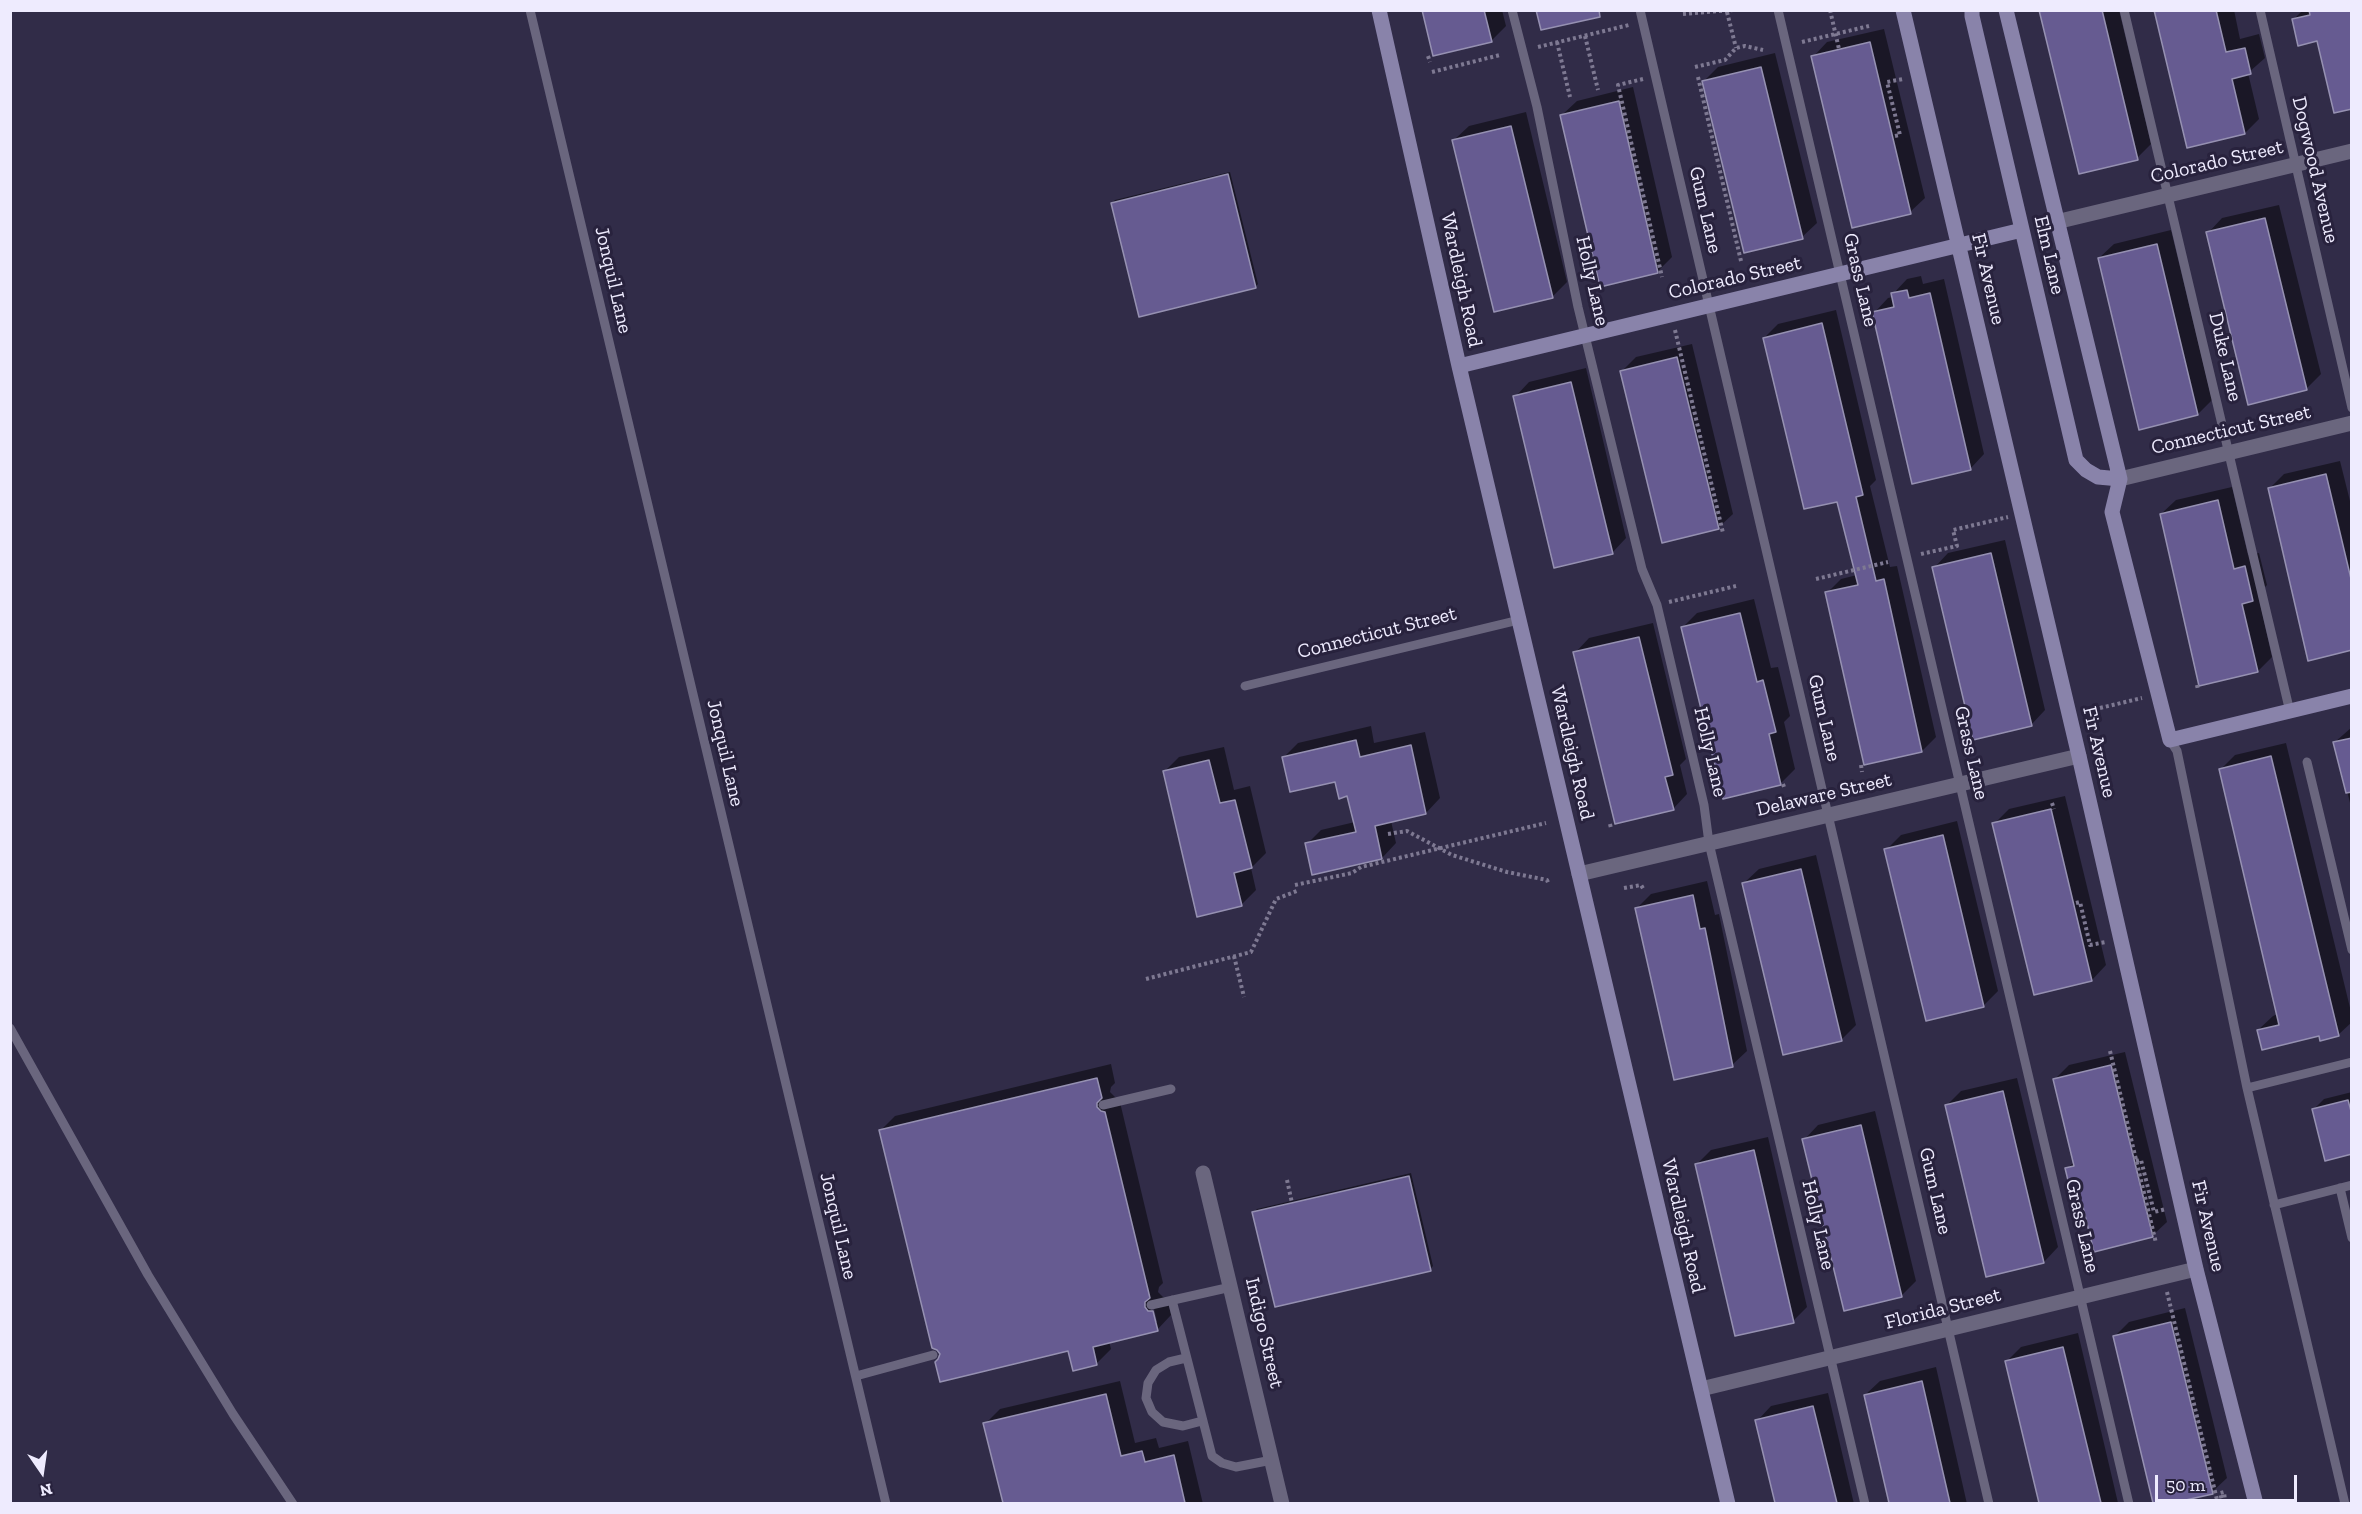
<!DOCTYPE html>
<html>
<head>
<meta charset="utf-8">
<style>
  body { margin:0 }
  #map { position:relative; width:2362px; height:1514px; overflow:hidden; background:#312c48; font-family:"Zilla Slab",serif }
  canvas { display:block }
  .frame { position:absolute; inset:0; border:12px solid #eeebfe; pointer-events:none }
  .north { position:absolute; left:12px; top:1442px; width:60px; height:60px; -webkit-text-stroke:4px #28223d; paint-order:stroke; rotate:167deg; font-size:16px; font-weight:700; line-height:24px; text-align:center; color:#eeebfe }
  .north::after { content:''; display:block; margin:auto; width:21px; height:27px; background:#eeebfe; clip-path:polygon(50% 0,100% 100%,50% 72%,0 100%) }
  .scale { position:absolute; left:2155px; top:1475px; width:142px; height:27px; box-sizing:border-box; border:3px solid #eeebfe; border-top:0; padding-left:8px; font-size:18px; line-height:21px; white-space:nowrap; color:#eeebfe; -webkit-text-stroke:4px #28223d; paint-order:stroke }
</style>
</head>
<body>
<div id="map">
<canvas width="2362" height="1514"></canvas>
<div class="frame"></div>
<div class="north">N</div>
<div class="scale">50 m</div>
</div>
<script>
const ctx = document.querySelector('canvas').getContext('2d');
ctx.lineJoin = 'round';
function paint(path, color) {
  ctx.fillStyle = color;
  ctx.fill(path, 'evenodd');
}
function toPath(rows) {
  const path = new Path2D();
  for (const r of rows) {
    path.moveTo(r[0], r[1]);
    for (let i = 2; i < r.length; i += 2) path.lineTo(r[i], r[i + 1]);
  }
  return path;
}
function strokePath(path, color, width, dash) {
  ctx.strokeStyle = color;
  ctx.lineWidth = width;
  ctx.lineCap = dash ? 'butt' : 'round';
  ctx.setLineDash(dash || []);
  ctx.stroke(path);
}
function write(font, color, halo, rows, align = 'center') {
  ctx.font = font + ' "Zilla Slab",serif';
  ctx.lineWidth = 6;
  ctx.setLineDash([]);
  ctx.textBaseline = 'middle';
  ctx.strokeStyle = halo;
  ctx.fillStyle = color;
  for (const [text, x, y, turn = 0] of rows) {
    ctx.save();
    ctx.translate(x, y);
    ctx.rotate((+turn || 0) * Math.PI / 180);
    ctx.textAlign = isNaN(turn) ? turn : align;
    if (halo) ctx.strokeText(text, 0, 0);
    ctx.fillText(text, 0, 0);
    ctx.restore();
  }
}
paint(toPath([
  [1424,10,1502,10,1506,26,1491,41],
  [2041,10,2119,10,2151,144,2137,158],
  [2156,10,2234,10,2240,39,2259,34,2265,58,2248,73,2259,119,2245,133],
  [2303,10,2352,10,2318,39,2293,20],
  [1884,29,1925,198,1910,212,1813,57,1827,42],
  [1775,53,1817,223,1802,237,1704,81,1718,67],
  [1633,87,1672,257,1657,272,1562,115,1577,101],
  [1526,112,1567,282,1552,297,1454,140,1469,126],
  [1230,172,1258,284,1255,287,1112,203,1115,200],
  [2279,205,2321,374,2306,389,2208,233,2222,218],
  [2171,230,2212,400,2198,414,2099,258,2114,244],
  [1921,276,1923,284,1944,279,1984,454,1970,469,1874,313,1888,298,1893,297,1893,294,1907,279],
  [1836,310,1876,480,1870,486,1890,567,1897,566,1936,737,1922,751,1827,593,1841,579,1857,575,1838,500,1764,338,1778,324],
  [1692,344,1733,514,1718,528,1622,371,1636,357],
  [1586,368,1626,538,1612,553,1515,397,1529,382],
  [2340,461,2352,509,2352,649,2269,489,2284,474],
  [2232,487,2248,555,2259,553,2267,585,2258,594,2272,657,2258,671,2161,514,2176,500],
  [2005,540,2045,710,2031,725,1934,568,1948,553],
  [1754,599,1771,668,1778,667,1790,716,1784,722,1795,769,1781,783,1724,797,1683,627,1697,613],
  [1653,623,1686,759,1680,765,1687,794,1673,809,1575,653,1589,638],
  [1371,726,1374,743,1425,732,1440,798,1426,813,1391,821,1396,843,1382,858,1307,844,1321,830,1355,822,1349,795,1336,780,1284,757,1298,743],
  [2352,727,2352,811,2335,742],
  [2286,743,2352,1016,2352,1022,2338,1035,2258,1030,2273,1016,2278,1014,2221,769,2235,755],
  [1224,747,1234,790,1250,786,1266,853,1251,868,1256,890,1241,905,1164,772,1179,757],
  [2065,796,2106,965,2092,980,1994,824,2009,809],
  [1957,821,1998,991,1984,1005,1927,1019,1886,850,1901,835],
  [1816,855,1856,1025,1841,1040,1744,883,1759,869],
  [1707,881,1715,915,1719,914,1747,1051,1732,1065,1637,908,1651,894],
  [2125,1052,2167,1222,2152,1236,2067,1169,2075,1161,2055,1079,2069,1065],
  [1111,1064,1115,1083,1111,1087,1110,1092,1115,1097,1119,1098,1163,1283,1159,1287,1158,1292,1163,1297,1167,1298,1171,1315,1157,1330,1109,1341,1111,1349,1096,1364,1069,1349,941,1354,881,1130,895,1116],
  [1153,1304,1157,1322,1154,1322,1150,1305],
  [2017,1078,2058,1247,2044,1262,1947,1105,1961,1091],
  [2352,1092,2352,1152,2314,1109,2324,1099],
  [1875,1111,1916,1281,1902,1295,1845,1309,1804,1140,1818,1125],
  [1768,1137,1807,1307,1793,1321,1697,1164,1711,1150],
  [1411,1173,1433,1266,1430,1269,1254,1212,1257,1209],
  [2185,1308,2227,1478,2212,1492,2166,1504,2155,1504,2115,1336,2129,1322],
  [2078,1333,2118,1503,2118,1504,2041,1504,2007,1361,2021,1347],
  [1936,1367,1967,1504,1890,1504,1865,1395,1880,1381],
  [1120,1381,1135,1443,1156,1438,1159,1448,1188,1441,1203,1504,1004,1504,985,1424,1000,1409],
  [1828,1393,1854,1504,1777,1504,1757,1421,1771,1406]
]), '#0007');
const building = toPath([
  [1422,10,1484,10,1492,42,1433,56,1422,10],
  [1536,10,1599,10,1600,17,1541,30,1536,10],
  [2039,10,2102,10,2138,160,2079,174,2039,10],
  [2154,10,2216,10,2226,52,2245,48,2251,74,2232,79,2245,134,2187,148,2154,10],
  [2309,10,2352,10,2352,109,2334,113,2317,41,2298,46,2292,19,2310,15,2309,10],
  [1870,42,1911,214,1852,228,1811,56,1870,42],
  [1761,67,1803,239,1744,253,1702,81,1761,67],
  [1619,101,1658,273,1600,287,1560,115,1619,101],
  [1511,126,1553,298,1494,312,1452,140,1511,126],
  [1228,174,1256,288,1139,317,1111,203,1228,174],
  [2265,218,2307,390,2248,405,2206,232,2265,218],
  [2157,244,2198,415,2139,430,2098,258,2157,244],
  [1907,290,1909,298,1930,293,1971,470,1912,484,1872,312,1894,307,1891,293,1907,290],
  [1822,323,1863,495,1856,497,1876,581,1884,579,1922,752,1864,765,1825,592,1858,585,1837,502,1804,509,1763,338,1822,323],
  [1677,357,1719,529,1662,543,1620,371,1677,357],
  [1571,382,1613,554,1554,568,1513,396,1571,382],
  [2326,474,2352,583,2352,650,2308,661,2268,488,2326,474],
  [2218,500,2234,569,2245,566,2253,601,2242,604,2258,672,2199,686,2160,514,2218,500],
  [1991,553,2032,726,1973,740,1932,567,1991,553],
  [1740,613,1757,682,1763,680,1776,732,1769,734,1781,785,1723,799,1681,627,1740,613],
  [1639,637,1673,775,1665,777,1674,810,1615,824,1573,652,1639,637],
  [2352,738,2352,792,2346,793,2333,742,2352,738],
  [1356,740,1360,757,1411,745,1426,814,1375,826,1382,859,1312,875,1305,843,1356,832,1347,796,1339,799,1335,782,1290,792,1282,757,1356,740],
  [2271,756,2339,1036,2320,1041,2319,1036,2262,1050,2257,1030,2279,1025,2219,769,2271,756],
  [1209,760,1220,803,1235,800,1252,868,1234,873,1242,906,1197,917,1163,771,1209,760],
  [2051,809,2092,981,2034,995,1992,823,2051,809],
  [1943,835,1984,1007,1926,1021,1884,849,1943,835],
  [1801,869,1842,1041,1783,1055,1742,883,1801,869],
  [1693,895,1700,929,1705,928,1733,1067,1674,1080,1635,908,1693,895],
  [2111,1065,2153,1237,2094,1252,2082,1203,2074,1205,2065,1168,2074,1166,2053,1079,2111,1065],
  [1097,1078,1102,1098,1097,1103,1097,1107,1101,1111,1105,1112,1150,1298,1145,1302,1145,1307,1148,1311,1153,1311,1158,1331,1093,1347,1097,1365,1073,1371,1068,1351,940,1382,935,1362,938,1359,940,1354,937,1350,932,1348,879,1130,1097,1078],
  [2003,1091,2044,1263,1986,1277,1945,1105,2003,1091],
  [2348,1100,2352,1115,2352,1154,2325,1161,2312,1109,2348,1100],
  [1861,1125,1902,1297,1844,1311,1802,1139,1861,1125],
  [1754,1150,1794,1323,1735,1336,1695,1164,1754,1150],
  [1409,1176,1431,1271,1275,1307,1252,1212,1409,1176],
  [2171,1322,2213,1494,2172,1503,2153,1503,2113,1336,2171,1322],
  [2063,1347,2101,1503,2039,1503,2005,1361,2063,1347],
  [1922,1381,1950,1503,1889,1503,1864,1395,1922,1381],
  [1106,1394,1121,1456,1142,1451,1145,1462,1174,1455,1185,1503,1003,1503,983,1423,1106,1394],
  [1813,1406,1837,1503,1775,1503,1755,1420,1813,1406]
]);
paint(building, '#665b91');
strokePath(building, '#9691b2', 1.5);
strokePath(toPath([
  [1830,10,1839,49],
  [1727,12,1736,48],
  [1683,14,1733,10],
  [1585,36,1598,90],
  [1557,42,1570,97],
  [1802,42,1869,26],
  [1538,47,1629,25],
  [1428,56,1430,62],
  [1695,67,1725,60,1736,48,1745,46,1763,50],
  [1432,72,1500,55],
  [1698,77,1741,261],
  [1643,79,1618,85,1662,277],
  [1895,136,1900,135,1887,82,1903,79],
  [1675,330,1723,533],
  [1921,554,1957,546,1953,530,2008,517],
  [1816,579,1888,562],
  [1669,602,1736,586],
  [2197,685,2198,690],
  [2100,708,2142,698],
  [1967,739,1968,745],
  [1861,765,1862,772],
  [1783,784,1784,787],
  [2052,803,2054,809],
  [1610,824,1611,828],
  [1388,834,1407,831,1452,855,1507,872,1547,880,1549,885],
  [1295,885,1352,873,1361,867,1546,823],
  [1624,888,1641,885,1644,890],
  [2076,903,2080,902,2090,945,2106,942],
  [1234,956,1244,997],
  [1146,979,1251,952,1276,899,1297,891],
  [2110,1051,2156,1243],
  [2136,1161,2141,1160,2154,1212,2166,1209],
  [1287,1180,1292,1203],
  [2167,1292,2218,1504],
  [2223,1504,2220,1493,2224,1492,2225,1500]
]), '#7e7992', 4, [3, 3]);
strokePath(toPath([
  [530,10,886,1504],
  [1512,10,1537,107,1578,307,1642,569,1657,605,1662,626,1704,805,1709,843,1865,1504],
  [1640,10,1989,1504],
  [1778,10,2129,1504],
  [2124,10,2290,712],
  [2260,10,2352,408],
  [1245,686,1519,620],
  [2170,740,2177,751,2247,1088,2345,1504],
  [2307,762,2352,950],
  [10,1028,148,1275,233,1414,293,1504],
  [2247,1088,2352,1062],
  [1103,1105,1171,1089],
  [2340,1188,2352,1238],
  [2274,1205,2352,1185],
  [1172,1300,1212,1456,1222,1463,1236,1467,1272,1460],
  [1151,1305,1231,1287],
  [1186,1358,1169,1362,1156,1370,1148,1383,1146,1398,1152,1412,1163,1422,1183,1426,1202,1421],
  [856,1376,933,1355]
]), '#6a667e', 9);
strokePath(toPath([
  [2056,222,2352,151],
  [2120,479,2352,423],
  [1579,874,2079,756],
  [1203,1173,1282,1504],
  [1701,1389,2196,1269]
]), '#6a667e', 15);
strokePath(toPath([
  [1379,10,1459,366,1728,1504],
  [1903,10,2079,756,2196,1269,2256,1504],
  [1972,10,1972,16,2076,460,2086,470,2098,477,2120,479],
  [2006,10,2120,479,2112,512,2170,740,2352,696],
  [1459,366,2022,230]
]), '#8983aa', 15);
write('20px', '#eeebfe', '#28223d', [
  ["Colorado Street",2217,162,-13],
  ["Dogwood Avenue",2315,170,77],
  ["Gum Lane",1705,210,77],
  ["Elm Lane",2049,255,77],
  ["Colorado Street",1735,278,-13],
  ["Fir Avenue",1988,279,77],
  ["Jonquil Lane",613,280,77],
  ["Wardleigh Road",1461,280,78],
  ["Grass Lane",1860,280,77],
  ["Holly Lane",1592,281,77],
  ["Duke Lane",2225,357,77],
  ["Connecticut Street",2231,430,-13],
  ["Connecticut Street",1377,633,-14],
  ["Gum Lane",1824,718,77],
  ["Holly Lane",1710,752,77],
  ["Fir Avenue",2099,752,77],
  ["Jonquil Lane",725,753,77],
  ["Wardleigh Road",1572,753,77],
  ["Grass Lane",1971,753,77],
  ["Delaware Street",1824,795,-13],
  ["Gum Lane",1935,1191,77],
  ["Holly Lane",1818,1225,77],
  ["Jonquil Lane",838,1226,77],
  ["Wardleigh Road",1683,1226,77],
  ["Grass Lane",2082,1226,77],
  ["Fir Avenue",2208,1226,77],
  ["Florida Street",1943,1309,-14],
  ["Indigo Street",1264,1333,77]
]);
</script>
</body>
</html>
